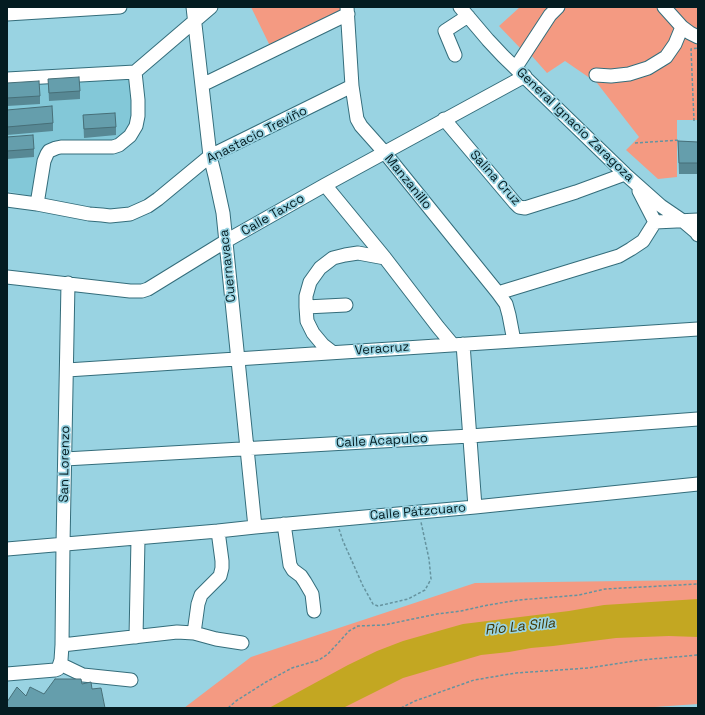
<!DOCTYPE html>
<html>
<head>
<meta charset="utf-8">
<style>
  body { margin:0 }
  #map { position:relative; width:705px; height:715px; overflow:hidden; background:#99d3e2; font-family:"Space Grotesk",sans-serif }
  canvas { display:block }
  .frame { position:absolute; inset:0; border:8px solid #041c21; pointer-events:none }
</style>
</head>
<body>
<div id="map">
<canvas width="705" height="715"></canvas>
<div class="frame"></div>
</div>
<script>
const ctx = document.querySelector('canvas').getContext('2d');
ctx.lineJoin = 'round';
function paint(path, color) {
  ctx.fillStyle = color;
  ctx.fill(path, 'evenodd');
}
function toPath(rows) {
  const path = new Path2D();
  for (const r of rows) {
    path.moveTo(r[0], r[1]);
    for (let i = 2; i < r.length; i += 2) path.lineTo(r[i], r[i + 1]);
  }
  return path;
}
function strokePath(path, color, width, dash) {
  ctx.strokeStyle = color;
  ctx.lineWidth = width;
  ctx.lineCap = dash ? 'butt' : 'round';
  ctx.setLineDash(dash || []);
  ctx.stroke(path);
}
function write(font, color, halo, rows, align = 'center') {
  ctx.font = font + ' "Space Grotesk",sans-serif';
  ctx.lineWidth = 3.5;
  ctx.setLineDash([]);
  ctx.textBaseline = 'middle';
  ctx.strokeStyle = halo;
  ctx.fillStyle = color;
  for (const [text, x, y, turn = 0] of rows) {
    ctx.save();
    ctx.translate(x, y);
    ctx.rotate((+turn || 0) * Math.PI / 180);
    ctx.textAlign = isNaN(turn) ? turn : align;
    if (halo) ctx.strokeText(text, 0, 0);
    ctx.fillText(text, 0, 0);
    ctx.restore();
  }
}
paint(toPath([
  [129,76,135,108,131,128,119,138,107,141,64,140,54,141,47,144,41,150,37,159,31,196,7,191,7,84]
]), '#83c8d8');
paint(toPath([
  [251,7,340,7,341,11,270,46],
  [520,7,552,7,522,50,499,26],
  [562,7,658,7,698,42,698,120,677,120,677,177,658,179,626,150,639,137,597,83,565,61,547,73,531,55],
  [673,7,698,7,698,30,690,26],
  [698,580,698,704,640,708,184,708,251,657,475,583]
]), '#f49a82');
paint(toPath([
  [698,599,698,637,669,636,616,638,553,646,531,648,509,652,481,655,403,678,343,708,269,708,348,665,377,651,403,641,463,624,569,611,604,605]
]), '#c3a722');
const minor = toPath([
  [193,7,210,156,215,176,223,213,255,527],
  [347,7,352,86,357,119,361,126,385,153,498,293,506,304,509,315,514,341],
  [460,7,488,40,503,56,625,174,661,206,683,221,696,232,698,235],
  [664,7,682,27,690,33,698,37],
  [7,14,120,7],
  [455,55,445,31,468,16],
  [516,67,550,15,558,7],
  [596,75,611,76,629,74,648,68,666,57,675,44,682,27],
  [7,79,135,72,211,7],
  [202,85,348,14],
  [444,119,515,203,519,207,525,208,576,192,625,174],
  [325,185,385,258,438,327,453,345],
  [639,191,655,222,698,220],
  [7,200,37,204,89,214,102,215,110,216,130,214,148,206,158,199,210,156,352,86],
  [37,204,44,161,47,154,49,151,56,148,61,147,113,147,119,145,130,136,136,126,138,116,138,100,135,72],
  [7,277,130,291,142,291,148,289,226,241,325,185,525,76],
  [498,293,619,256,631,249,643,241,655,222],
  [306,307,346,305],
  [463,344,475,507],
  [332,352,323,345,313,333,307,321,306,307,306,296,310,282,320,268,333,258,345,255,358,253,385,258],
  [67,370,698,329],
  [65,459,470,436,698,419],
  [284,524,290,565,293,570,301,576,305,582,312,594,314,611],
  [7,549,218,531,255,527,475,507,698,484],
  [194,633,198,604,201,595,220,576,222,568,222,561,218,531],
  [136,637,138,539],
  [62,645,177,632,194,633,216,639,242,643],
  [60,664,83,675,131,680],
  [7,674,55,670,58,669,61,660,62,645,63,544,68,283]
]);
strokePath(minor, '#346d7b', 15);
strokePath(toPath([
  [694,121,691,49,698,48],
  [635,143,680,140],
  [339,529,343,541,363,586,373,604,378,606,408,599,425,590,431,579,429,559,421,522],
  [228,708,236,701,266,682,292,668,319,660,328,654,349,631,358,626,384,625,437,614,461,611,488,605,519,600,579,595,605,589,698,584],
  [401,708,415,701,474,680,516,673,588,668,641,660,698,655]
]), '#65939f', 1.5, [3, 2]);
strokePath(minor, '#fff', 13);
paint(toPath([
  [48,79,80,91,80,99,49,101],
  [7,83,40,96,40,104,7,106],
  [7,110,53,123,53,131,7,135],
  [83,115,116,127,116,135,84,138],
  [7,137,34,149,34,157,7,159],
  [678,141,698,142,698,174,679,174]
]), '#578894');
const building = toPath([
  [79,77,80,91,49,93,48,79,79,77],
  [39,81,40,96,7,98,7,83,39,81],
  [52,106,53,123,7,127,7,110,52,106],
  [115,113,116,127,84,129,83,115,115,113],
  [33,135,34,149,7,151,7,137,33,135],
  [678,141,698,142,698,163,679,163,678,141],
  [55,679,81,679,82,684,91,682,92,689,101,688,105,708,7,708,7,702,17,687,26,696,30,687,44,694,55,679]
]);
paint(building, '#659eac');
strokePath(building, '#476f78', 1);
write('13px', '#041c21', '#99d3e2', [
  ["General Ignacio Zaragoza",575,125,44],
  ["Anastacio Treviño",257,135,-27],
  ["Salina Cruz",495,178,48],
  ["Manzanillo",408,182,51],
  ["Calle Taxco",273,215,-30],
  ["Cuernavaca",228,266,-96],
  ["Veracruz",382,349,-4],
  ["Calle Acapulco",382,441,-3],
  ["San Lorenzo",65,464,-89],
  ["Calle Pátzcuaro",418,512,-5]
]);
write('italic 14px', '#413600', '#99d3e2', [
  ["Río La Silla",520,627,-6]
]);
</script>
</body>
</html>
